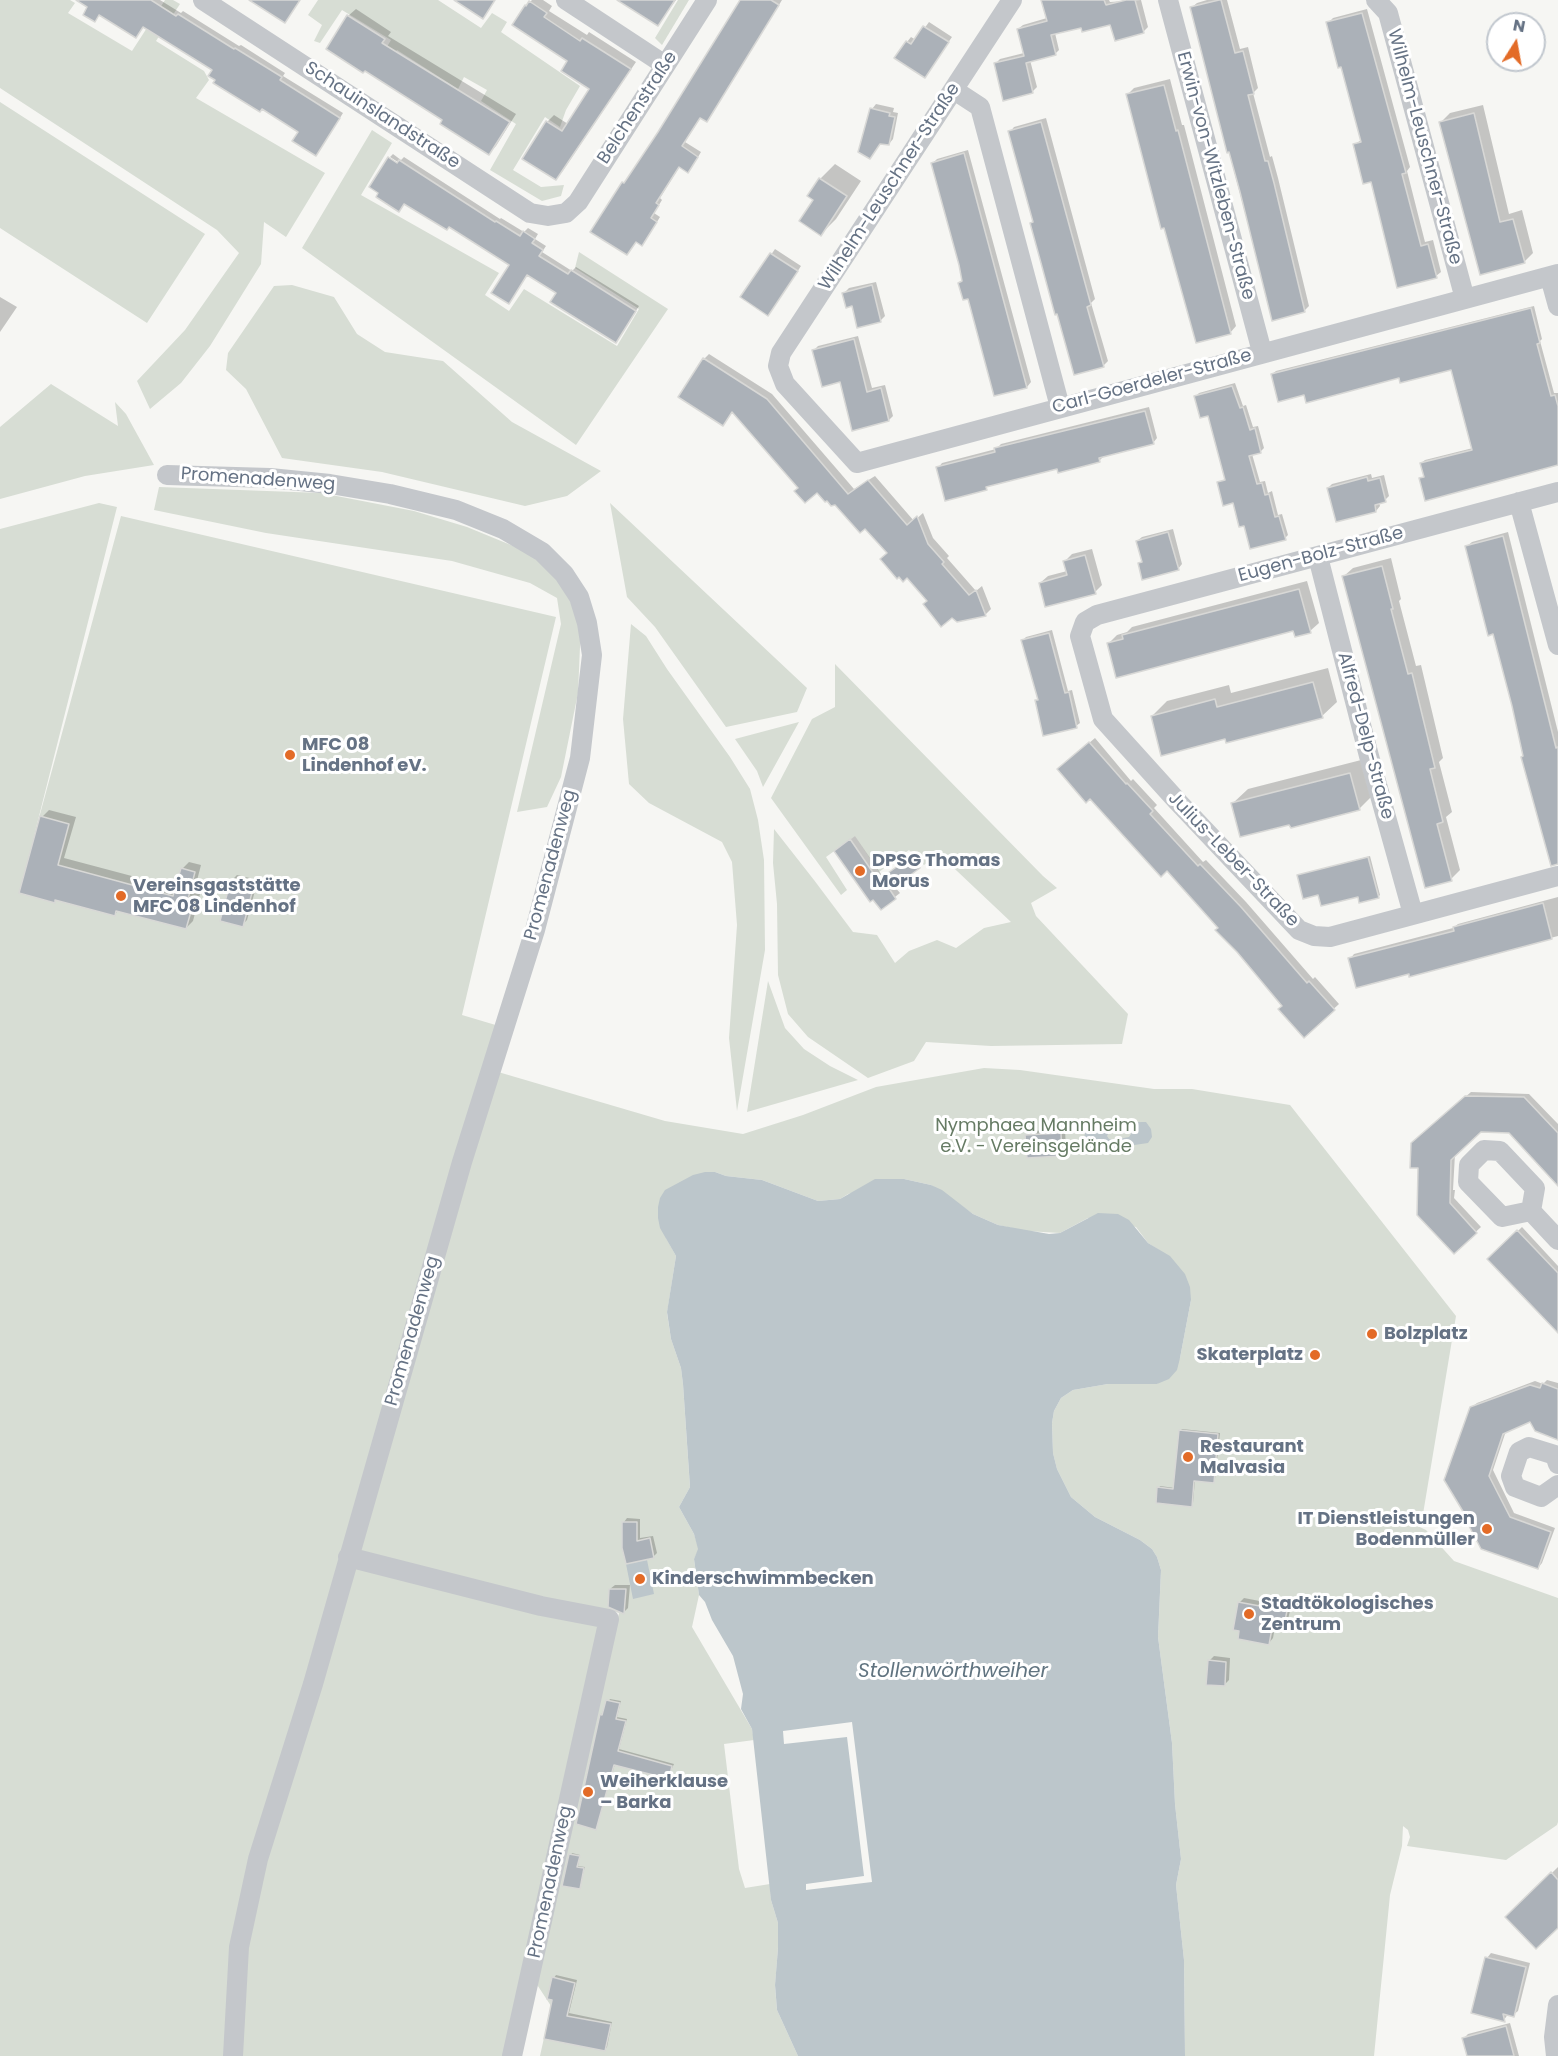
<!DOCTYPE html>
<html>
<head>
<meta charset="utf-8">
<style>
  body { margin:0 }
  #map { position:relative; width:1558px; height:2056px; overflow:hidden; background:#f6f6f3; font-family:Poppins,sans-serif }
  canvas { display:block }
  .north { position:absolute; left:1486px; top:12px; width:60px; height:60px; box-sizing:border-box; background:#fff; border:2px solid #c1c7ce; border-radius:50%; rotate:11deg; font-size:16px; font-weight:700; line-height:24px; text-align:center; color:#657284 }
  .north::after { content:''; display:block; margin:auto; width:21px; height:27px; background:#e36b27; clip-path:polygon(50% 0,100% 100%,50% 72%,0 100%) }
</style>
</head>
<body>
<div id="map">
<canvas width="1558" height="2056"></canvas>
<div class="north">N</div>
</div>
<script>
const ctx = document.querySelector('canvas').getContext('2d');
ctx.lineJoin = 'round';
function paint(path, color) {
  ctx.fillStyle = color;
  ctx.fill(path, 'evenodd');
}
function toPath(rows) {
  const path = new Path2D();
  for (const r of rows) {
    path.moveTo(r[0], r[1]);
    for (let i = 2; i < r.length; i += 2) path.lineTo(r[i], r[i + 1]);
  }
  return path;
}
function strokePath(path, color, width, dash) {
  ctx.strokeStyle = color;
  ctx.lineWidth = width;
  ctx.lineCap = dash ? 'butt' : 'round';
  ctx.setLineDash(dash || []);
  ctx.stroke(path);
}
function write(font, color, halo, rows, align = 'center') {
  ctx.font = font + ' Poppins,sans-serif';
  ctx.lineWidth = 6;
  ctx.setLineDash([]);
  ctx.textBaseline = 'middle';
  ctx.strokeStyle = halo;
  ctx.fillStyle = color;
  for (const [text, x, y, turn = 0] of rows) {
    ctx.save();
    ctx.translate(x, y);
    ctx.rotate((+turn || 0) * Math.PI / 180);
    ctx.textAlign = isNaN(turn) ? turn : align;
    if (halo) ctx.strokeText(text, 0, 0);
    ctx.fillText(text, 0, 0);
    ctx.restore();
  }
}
paint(toPath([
  [0,0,70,0,75,3,68,13,132,51,165,0,173,0,180,4,156,41,204,71,209,80,196,98,325,173,286,237,264,222,261,264,210,346,181,383,150,409,137,381,185,330,239,253,217,230,0,88],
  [318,0,438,0,481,28,492,13,507,22,501,32,580,86,566,110,560,127,545,117,513,170,541,187,564,185,561,196,542,201,490,170,516,124,481,101,487,90,464,77,458,89,397,50,386,67,378,62,391,40,342,10,320,43,314,41,322,25,308,15],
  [678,0,689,0,662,45,655,38],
  [0,102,205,234,147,323,0,228],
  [372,130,392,143,361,195,499,273,485,295,509,311,524,289,617,346,639,309,575,268,579,252,668,309,576,445,302,248],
  [292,285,334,297,357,334,385,352,443,361,512,422,601,471,567,496,525,506,382,472,282,458,246,389,226,370,228,353,274,286],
  [51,384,118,426,115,402,126,414,154,465,85,476,0,499,0,427],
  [159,487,321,493,414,511,467,527,523,550,557,573,581,624,578,693,561,777,547,807,517,812,561,624,557,598,530,583,452,561,266,533,154,510],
  [99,503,117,507,33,840,121,516,556,617,462,1015,499,1026,488,1069,665,1121,743,1134,803,1115,876,1087,984,1068,1020,1070,1154,1089,1192,1089,1290,1105,1456,1316,1423,1514,1401,1512,1390,1516,1403,1519,1426,1530,1454,1561,1558,1598,1558,1822,1557,1825,1506,1860,1407,1846,1410,1837,1408,1830,1403,1826,1402,1846,1390,1895,1374,2056,1185,2056,1184,1960,1176,1885,1181,1859,1175,1804,1172,1743,1158,1637,1161,1570,1157,1557,1152,1549,1140,1540,1095,1517,1071,1497,1057,1469,1053,1453,1052,1423,1054,1411,1061,1398,1073,1390,1108,1384,1157,1384,1180,1358,1191,1300,1159,1250,1148,1243,1136,1227,1088,1218,1060,1233,1026,1231,998,1225,973,1214,931,1185,904,1179,848,1194,840,1199,818,1201,762,1180,726,1176,715,1172,666,1238,676,1256,667,1313,671,1339,681,1368,683,1384,689,1473,690,1487,679,1507,694,1534,699,1549,694,1559,699,1595,692,1627,752,1729,754,1740,724,1744,739,1869,745,1888,770,1884,771,1900,778,1923,779,1935,775,1986,777,2010,798,2056,540,2056,551,2006,534,1980,619,1613,607,1610,506,2056,0,2056,0,529],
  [610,503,807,688,797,712,726,727,655,627,627,597],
  [631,624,646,636,667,669,730,757,750,789,758,820,764,860,765,950,737,1111,729,1038,737,925,732,862,722,842,649,803,629,784,623,719],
  [835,664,1043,876,1057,888,1031,903,1036,916,1128,1014,1122,1044,991,1046,926,1042,914,1061,868,1078,808,1037,788,1014,778,975,777,904,773,863,774,829,814,880,853,932,877,935,895,963,909,951,937,940,956,948,984,928,1011,922,939,854,924,865,909,850,879,872,855,836,826,857,847,890,841,895,771,798,812,719,835,707],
  [799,722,763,787,757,771,735,739],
  [768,981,785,1028,804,1049,830,1066,858,1080,747,1112]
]), '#d7ddd4');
paint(toPath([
  [1142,1122,1146,1122,1151,1129,1152,1137,1148,1143,1100,1150,1090,1150,1086,1145,1084,1139,1085,1132,1092,1127,1112,1125,1113,1130,1109,1132,1107,1136,1109,1139,1113,1140,1129,1137,1131,1134,1129,1130,1124,1130,1123,1123],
  [705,1172,715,1172,726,1176,762,1180,818,1201,840,1199,875,1179,904,1179,931,1185,942,1190,973,1214,998,1225,1049,1234,1060,1233,1098,1213,1118,1214,1129,1220,1148,1243,1170,1256,1185,1274,1190,1287,1191,1300,1180,1358,1177,1370,1169,1379,1157,1384,1108,1384,1073,1390,1061,1398,1054,1411,1052,1423,1053,1453,1057,1469,1071,1497,1095,1517,1140,1540,1152,1549,1157,1557,1161,1570,1158,1637,1172,1743,1175,1804,1181,1859,1176,1885,1184,1960,1185,2056,798,2056,777,2010,775,1985,778,1948,778,1923,771,1900,752,1729,741,1709,743,1694,733,1656,712,1620,705,1602,699,1595,694,1559,698,1549,694,1534,679,1507,690,1487,683,1384,681,1368,671,1339,667,1312,676,1256,660,1228,658,1218,658,1207,660,1198,665,1190,693,1175],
  [647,1560,654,1594,633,1599,626,1564]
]), '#bcc6cb');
paint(toPath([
  [852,1722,872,1882,806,1890,806,1884,864,1876,847,1737,784,1744,783,1731]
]), '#f6f6f3');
paint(toPath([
  [84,0,160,0,181,13,183,11,239,46,241,45,285,73,283,76,343,113,320,150,300,132,214,70,144,26,136,37,100,14,94,20,91,4],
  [532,0,543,0,552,6,549,11,587,35,589,32,636,62,562,172,555,178,524,158,547,122,554,115,568,124,591,88,526,6],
  [620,0,676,0,658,24],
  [742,0,782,0,711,116,707,120,701,117,685,142,701,152,692,167,680,166,660,198,662,200,654,213,660,217,646,240,642,244,636,241,627,254,623,183,629,179],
  [1043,0,1109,0,1110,2,1141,0,1148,27,1143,32,1111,23,1082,26,1055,33,1059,50,1055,54,1030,60,1037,87,1032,92,995,64,1000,59,1024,53,1018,29,1023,25,1047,18],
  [1207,0,1227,0,1240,49,1248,47,1258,88,1253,93,1270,157,1272,156,1278,178,1309,306,1304,311,1273,319,1191,8,1197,3],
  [356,9,391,32,388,36,516,114,496,146,489,153,348,16],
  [1367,9,1410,167,1407,171,1425,242,1433,240,1441,272,1436,276,1372,180,1354,145,1361,140,1342,66,1328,23,1333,18],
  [929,22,952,37,925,76,907,42,911,37,916,40],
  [1170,79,1182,125,1184,125,1236,326,1230,333,1127,95,1134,88],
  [876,104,894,108,893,112,898,113,893,139,889,144,872,109],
  [1483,105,1509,214,1522,210,1533,253,1524,262,1481,273,1441,122,1450,113],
  [1046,118,1095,299,1091,303,1108,361,1103,366,1034,221,1010,132,1014,127],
  [968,150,1031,382,1027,387,964,280,933,163,937,159],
  [393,154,401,160,404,157,500,219,501,218,524,232,528,228,538,234,535,239,546,246,542,252,572,271,576,267,639,306,619,337,558,292,528,274,508,302,511,265,403,168,404,166,390,157],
  [835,164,861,181,836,219,821,234,815,199,820,179],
  [775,249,801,266,772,310,742,297],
  [876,282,885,316,880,321,844,293,849,288],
  [0,297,17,307,0,332],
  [1534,306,1542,339,1540,341,1554,393,1558,393,1558,464,1421,479,1425,475,1421,463,1425,460,1473,448,1452,368,1305,393,1272,374,1276,371],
  [858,336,872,388,885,385,893,416,889,420,841,380,814,350,818,346],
  [709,354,772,394,854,489,875,476,914,521,923,513,933,538,949,556,947,558,976,591,982,586,991,609,986,614,957,621,929,601,866,527,817,491,799,488,733,411,723,424,704,359],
  [1235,383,1243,406,1246,405,1253,427,1258,426,1264,448,1261,451,1252,454,1260,482,1265,481,1268,493,1272,491,1278,515,1282,514,1288,535,1285,538,1245,524,1234,501,1219,483,1226,478,1209,415,1196,396,1199,393],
  [1149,407,1157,438,1153,443,1104,456,1100,460,1058,467,990,485,986,488,938,468,942,463,996,449,1001,444],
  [1371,474,1372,478,1384,475,1389,496,1385,500,1379,502,1380,506,1376,511,1328,488,1332,484],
  [1173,529,1182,564,1178,569,1139,564,1143,561,1137,541,1142,537],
  [1508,532,1558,732,1558,845,1513,706,1494,633,1467,546,1472,542],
  [1092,549,1102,585,1095,592,1040,583,1048,576,1067,571,1065,561,1072,554],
  [1391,558,1401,599,1399,601,1416,666,1421,665,1443,758,1439,762,1452,812,1446,817,1460,870,1451,879,1344,576,1353,568],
  [1307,581,1319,623,1310,631,1294,629,1109,643,1117,635,1127,632,1132,627],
  [1052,630,1068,691,1072,690,1080,723,1076,726,1036,701,1039,698,1023,640,1026,637],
  [1328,668,1337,702,1322,716,1226,737,1152,716,1167,701,1229,685,1231,693],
  [1095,738,1131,781,1133,779,1157,805,1154,808,1203,862,1206,860,1246,902,1313,979,1315,977,1339,1004,1304,1036,1284,1006,1220,928,1167,869,1064,764],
  [1365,759,1374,794,1359,809,1290,823,1233,803,1248,789],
  [49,810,76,817,64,858,177,888,182,869,189,862,201,865,194,892,200,894,193,921,186,928,119,910,115,914,56,899,54,901,42,817],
  [855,836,883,877,916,853,923,863,894,886,900,893,881,908,840,847],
  [1370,856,1380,895,1378,897,1319,894,1299,876],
  [237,875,258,880,247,920,242,925,232,880],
  [1558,897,1558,936,1410,975,1410,972,1350,959,1354,954,1453,928,1458,924],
  [1471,1092,1529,1094,1558,1124,1558,1185,1509,1131,1480,1130,1455,1154,1453,1190,1455,1190,1454,1198,1481,1227,1454,1252,1419,1166,1417,1139],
  [1065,1129,1066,1150,1062,1154,1027,1135,1032,1131],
  [1522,1227,1558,1266,1558,1331,1489,1259],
  [1547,1380,1558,1383,1558,1438,1531,1420,1506,1431,1493,1470,1514,1513,1555,1528,1542,1563,1538,1568,1482,1548,1472,1407,1477,1403,1535,1381,1543,1384],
  [1182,1429,1220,1433,1215,1479,1214,1481,1195,1480,1193,1503,1191,1505,1159,1488,1160,1486,1175,1488,1180,1431],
  [627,1518,640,1519,640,1538,653,1536,657,1553,653,1557,627,1563,624,1522],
  [615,1585,630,1585,628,1608,624,1612,610,1589],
  [1244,1598,1291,1607,1288,1619,1284,1624,1276,1622,1273,1638,1269,1643,1241,1630,1239,1603],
  [1214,1656,1230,1658,1229,1680,1224,1685,1209,1661],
  [610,1699,621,1701,617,1717,627,1719,619,1749,674,1764,668,1777,615,1764,596,1828,601,1715],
  [572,1853,580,1855,578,1866,585,1867,579,1887,571,1855],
  [1558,1867,1558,1926,1507,1917],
  [1491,1953,1530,1963,1518,2011,1513,2015,1508,2014,1504,2020,1487,1958],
  [556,1975,577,1980,569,2013,612,2022,607,2047,605,2050,546,2038,554,1999,554,1978],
  [1510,2023,1519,2056,1468,2056,1463,2039,1468,2034]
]), '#0003');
const building = toPath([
  [76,0,151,0,176,16,178,14,234,49,235,48,282,77,280,80,340,118,316,156,292,141,298,132,262,109,260,112,213,83,215,80,208,76,212,70,143,27,136,38,99,15,95,22,83,15,87,7,76,0],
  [249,0,300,0,285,23,249,0],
  [454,0,495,0,483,19,454,0],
  [617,0,675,0,658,26,617,0],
  [740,0,771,0,779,5,707,122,700,118,682,146,698,157,688,173,679,167,656,203,659,205,651,218,657,222,642,246,636,242,627,255,590,232,622,182,624,183,658,132,740,0],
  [1041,0,1104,0,1106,5,1126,0,1135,0,1144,33,1115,41,1110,25,1082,32,1081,28,1051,35,1056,55,1026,63,1033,93,1003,101,994,63,1024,56,1017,29,1047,21,1041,0],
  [1219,0,1221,0,1235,53,1243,51,1254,94,1248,95,1265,161,1268,161,1274,183,1305,312,1272,321,1240,192,1229,152,1227,153,1190,7,1219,0],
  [529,1,547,13,544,17,580,41,582,38,631,69,556,180,522,159,546,121,562,131,589,89,561,71,567,61,512,25,525,5,526,6,529,1],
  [1362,13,1406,173,1402,174,1421,246,1428,244,1437,278,1397,288,1371,182,1363,184,1353,144,1361,142,1341,67,1338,68,1326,22,1362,13],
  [347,15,385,39,382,43,510,122,489,155,440,124,442,120,365,71,363,73,326,49,347,15],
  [923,26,949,42,925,78,894,58,906,41,911,44,923,26],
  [1164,85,1176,131,1178,130,1231,334,1196,343,1164,228,1161,229,1126,94,1164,85],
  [870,108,890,113,889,116,895,117,889,145,880,144,870,159,858,152,870,108],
  [1474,113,1500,222,1513,219,1525,263,1480,275,1439,122,1474,113],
  [1041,122,1091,305,1087,307,1104,367,1074,375,1057,314,1055,315,1041,263,1030,223,1033,222,1008,131,1041,122],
  [964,153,1027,388,994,396,968,299,963,300,958,283,962,281,959,265,931,163,964,153],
  [388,157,397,163,399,160,495,222,496,221,520,236,523,231,535,239,532,243,543,250,539,256,568,274,571,270,636,311,616,343,550,302,556,293,527,275,509,304,491,293,509,265,449,227,447,230,404,204,399,212,376,197,378,193,369,187,388,157],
  [819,178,847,196,821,236,799,221,813,200,807,196,819,178],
  [770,253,798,271,768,316,740,297,770,253],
  [872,285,881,322,857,328,852,306,846,308,842,293,872,285],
  [1531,308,1540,343,1537,344,1551,396,1555,395,1558,406,1558,465,1425,501,1419,478,1424,477,1420,463,1472,450,1451,370,1400,383,1399,378,1306,403,1304,395,1278,402,1271,374,1531,308],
  [854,339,867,392,881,388,889,421,852,431,840,382,822,387,812,350,854,339],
  [703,358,767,399,848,494,868,480,907,525,917,516,928,544,944,562,942,564,969,595,976,590,986,616,957,622,952,618,941,627,923,604,927,601,907,578,903,582,899,577,897,579,880,559,887,553,865,529,860,533,835,505,831,506,827,501,825,502,817,493,805,503,794,491,798,488,732,412,723,426,678,397,703,358],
  [1232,386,1240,408,1243,407,1250,430,1255,428,1261,453,1249,456,1257,484,1262,483,1265,495,1269,494,1275,517,1279,516,1286,540,1250,549,1244,526,1239,527,1233,503,1223,506,1217,482,1225,480,1208,416,1200,418,1194,396,1232,386],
  [1145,411,1154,444,1099,458,1100,462,1058,473,1057,469,986,487,987,490,945,501,936,467,995,452,994,448,1145,411],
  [1367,477,1368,481,1380,478,1386,502,1375,505,1376,512,1336,522,1327,488,1367,477],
  [1168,532,1179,570,1142,580,1138,563,1142,562,1136,541,1168,532],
  [1503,536,1556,748,1558,747,1558,864,1551,866,1521,757,1523,756,1512,706,1493,634,1488,636,1465,546,1503,536],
  [1085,555,1096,594,1045,607,1039,583,1067,575,1063,561,1085,555],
  [1382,566,1393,609,1391,609,1408,674,1412,673,1435,768,1430,769,1443,822,1437,824,1452,881,1425,888,1342,576,1382,566],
  [1299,589,1311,633,1295,637,1293,631,1116,678,1107,643,1123,639,1122,635,1299,589],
  [1049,633,1065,693,1069,692,1077,728,1043,736,1035,700,1038,700,1021,640,1049,633],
  [1313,682,1323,718,1226,743,1225,739,1161,756,1151,716,1215,699,1217,707,1313,682],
  [1089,742,1126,784,1127,783,1153,811,1150,814,1198,866,1200,864,1241,907,1307,983,1309,981,1335,1010,1304,1038,1278,1009,1282,1006,1237,952,1215,930,1218,928,1167,871,1161,877,1090,799,1086,803,1057,769,1089,742],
  [1350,773,1360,810,1291,828,1289,825,1240,837,1231,803,1350,773],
  [40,816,69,824,58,865,173,896,181,868,195,872,188,899,194,901,186,929,116,911,115,916,55,900,55,903,19,893,40,816],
  [850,839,878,880,912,856,920,868,890,890,896,899,881,910,873,900,870,902,834,851,850,839],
  [1368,857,1379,898,1359,903,1358,897,1321,906,1318,895,1303,899,1297,875,1368,857],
  [231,879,254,885,243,927,220,921,231,879],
  [1543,903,1552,939,1409,977,1409,974,1356,988,1348,958,1454,931,1453,927,1543,903],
  [1465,1096,1524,1097,1558,1133,1558,1186,1509,1133,1481,1132,1451,1160,1450,1203,1477,1233,1454,1254,1417,1215,1418,1168,1410,1168,1411,1143,1465,1096],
  [1061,1133,1062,1156,1027,1158,1025,1135,1061,1133],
  [1517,1230,1558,1273,1558,1333,1487,1259,1517,1230],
  [1542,1383,1558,1389,1558,1440,1535,1431,1530,1422,1503,1434,1489,1476,1510,1517,1551,1532,1538,1569,1481,1549,1468,1524,1470,1523,1444,1480,1470,1407,1530,1385,1540,1388,1542,1383],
  [1179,1430,1218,1434,1214,1483,1194,1481,1192,1507,1156,1503,1157,1487,1173,1489,1179,1430],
  [622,1522,637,1522,637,1541,650,1538,654,1558,626,1564,622,1548,622,1522],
  [609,1589,626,1589,624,1614,608,1607,609,1589],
  [1238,1602,1287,1611,1284,1625,1273,1623,1269,1645,1238,1639,1239,1631,1233,1630,1238,1602],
  [1208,1660,1226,1662,1225,1686,1206,1685,1208,1660],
  [606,1700,620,1703,616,1719,626,1721,618,1751,672,1766,669,1779,614,1765,596,1830,576,1824,600,1714,602,1715,606,1700],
  [569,1854,580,1856,577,1867,584,1868,580,1889,562,1886,569,1854],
  [1551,1872,1558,1880,1558,1928,1536,1949,1505,1917,1551,1872],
  [1485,1957,1526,1967,1514,2017,1503,2014,1505,2022,1471,2013,1485,1957],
  [552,1977,575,1983,567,2016,611,2024,605,2051,544,2039,552,2000,547,1999,552,1977],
  [1506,2026,1514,2056,1467,2056,1462,2038,1506,2026]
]);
paint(building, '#abb1b8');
strokePath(building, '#d8d8d6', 1.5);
strokePath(toPath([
  [203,0,530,213,548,216,566,213,578,202,707,0],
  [566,0,665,65],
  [1012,0,781,353,778,366,785,384,857,463,1558,274],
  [1168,0,1262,352],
  [1376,0,1388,13,1465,299],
  [954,90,980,107,1060,407],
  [1550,277,1558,306],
  [167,475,270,478,330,484,390,494,456,510,503,529,542,552,564,574,579,597,587,623,592,655,580,758,535,930,462,1162,313,1684,258,1859,239,1947,233,2056],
  [1558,492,1097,615,1085,622,1080,636,1103,719,1178,802,1299,930,1314,936,1330,937,1558,876],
  [1519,502,1558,645],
  [1318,557,1369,756,1413,914],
  [1531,1211,1502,1217,1468,1182,1469,1165,1484,1150,1500,1151,1535,1188,1531,1211,1558,1240],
  [1558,1464,1555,1455,1529,1447,1519,1452,1511,1476,1515,1487,1541,1497,1558,1485],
  [348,1557,541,1606,609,1619,512,2056],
  [1556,2056,1554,2037,1558,2005]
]), '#c4c7cb', 20);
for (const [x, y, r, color] of [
  [290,755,6,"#e36b27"],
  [860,871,6,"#e36b27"],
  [121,896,6,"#e36b27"],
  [1372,1334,6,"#e36b27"],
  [1315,1355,6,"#e36b27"],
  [1188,1457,6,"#e36b27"],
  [1487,1529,6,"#e36b27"],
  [640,1579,6,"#e36b27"],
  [1249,1614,6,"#e36b27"],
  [588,1792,6,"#e36b27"]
]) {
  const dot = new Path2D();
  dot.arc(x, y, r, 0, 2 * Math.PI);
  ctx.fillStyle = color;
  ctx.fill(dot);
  strokePath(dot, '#fff', 2);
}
write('18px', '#657284', '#fff', [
  ["Belchenstraße",638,108,-57],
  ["Schauinslandstraße",382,116,33],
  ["Wilhelm-Leuschner-Straße",1424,147,75],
  ["Erwin-von-Witzleben-Straße",1215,176,75],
  ["Wilhelm-Leuschner-Straße",890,187,-57],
  ["Carl-Goerdeler-Straße",1152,382,-15],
  ["Promenadenweg",258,480,4],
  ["Eugen-Bolz-Straße",1321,555,-15],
  ["Alfred-Delp-Straße",1365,736,75],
  ["Julius-Leber-Straße",1233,860,46],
  ["Promenadenweg",551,865,-75],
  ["Promenadenweg",413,1331,-74],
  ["Promenadenweg",551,1882,-78]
]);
write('bold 18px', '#657284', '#fff', [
  ["MFC 08",302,745],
  ["Lindenhof eV.",302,766],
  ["DPSG Thomas",872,861],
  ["Morus",872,882],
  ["Vereinsgaststätte",133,886],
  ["MFC 08 Lindenhof",133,907],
  ["Bolzplatz",1384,1334],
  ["Skaterplatz",1303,1355,"right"],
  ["Restaurant",1200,1447],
  ["Malvasia",1200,1468],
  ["IT Dienstleistungen",1475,1519,"right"],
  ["Bodenmüller",1475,1540,"right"],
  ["Kinderschwimmbecken",652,1579],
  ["Stadtökologisches",1261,1604],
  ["Zentrum",1261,1625],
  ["Weiherklause",600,1782],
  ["– Barka",600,1803]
], 'left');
write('18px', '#667b64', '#fff', [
  ["Nymphaea Mannheim",1036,1126],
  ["e.V. - Vereinsgelände",1036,1147]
]);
write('italic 20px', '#617480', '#fff', [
  ["Stollenwörthweiher",953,1672]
]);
</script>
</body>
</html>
